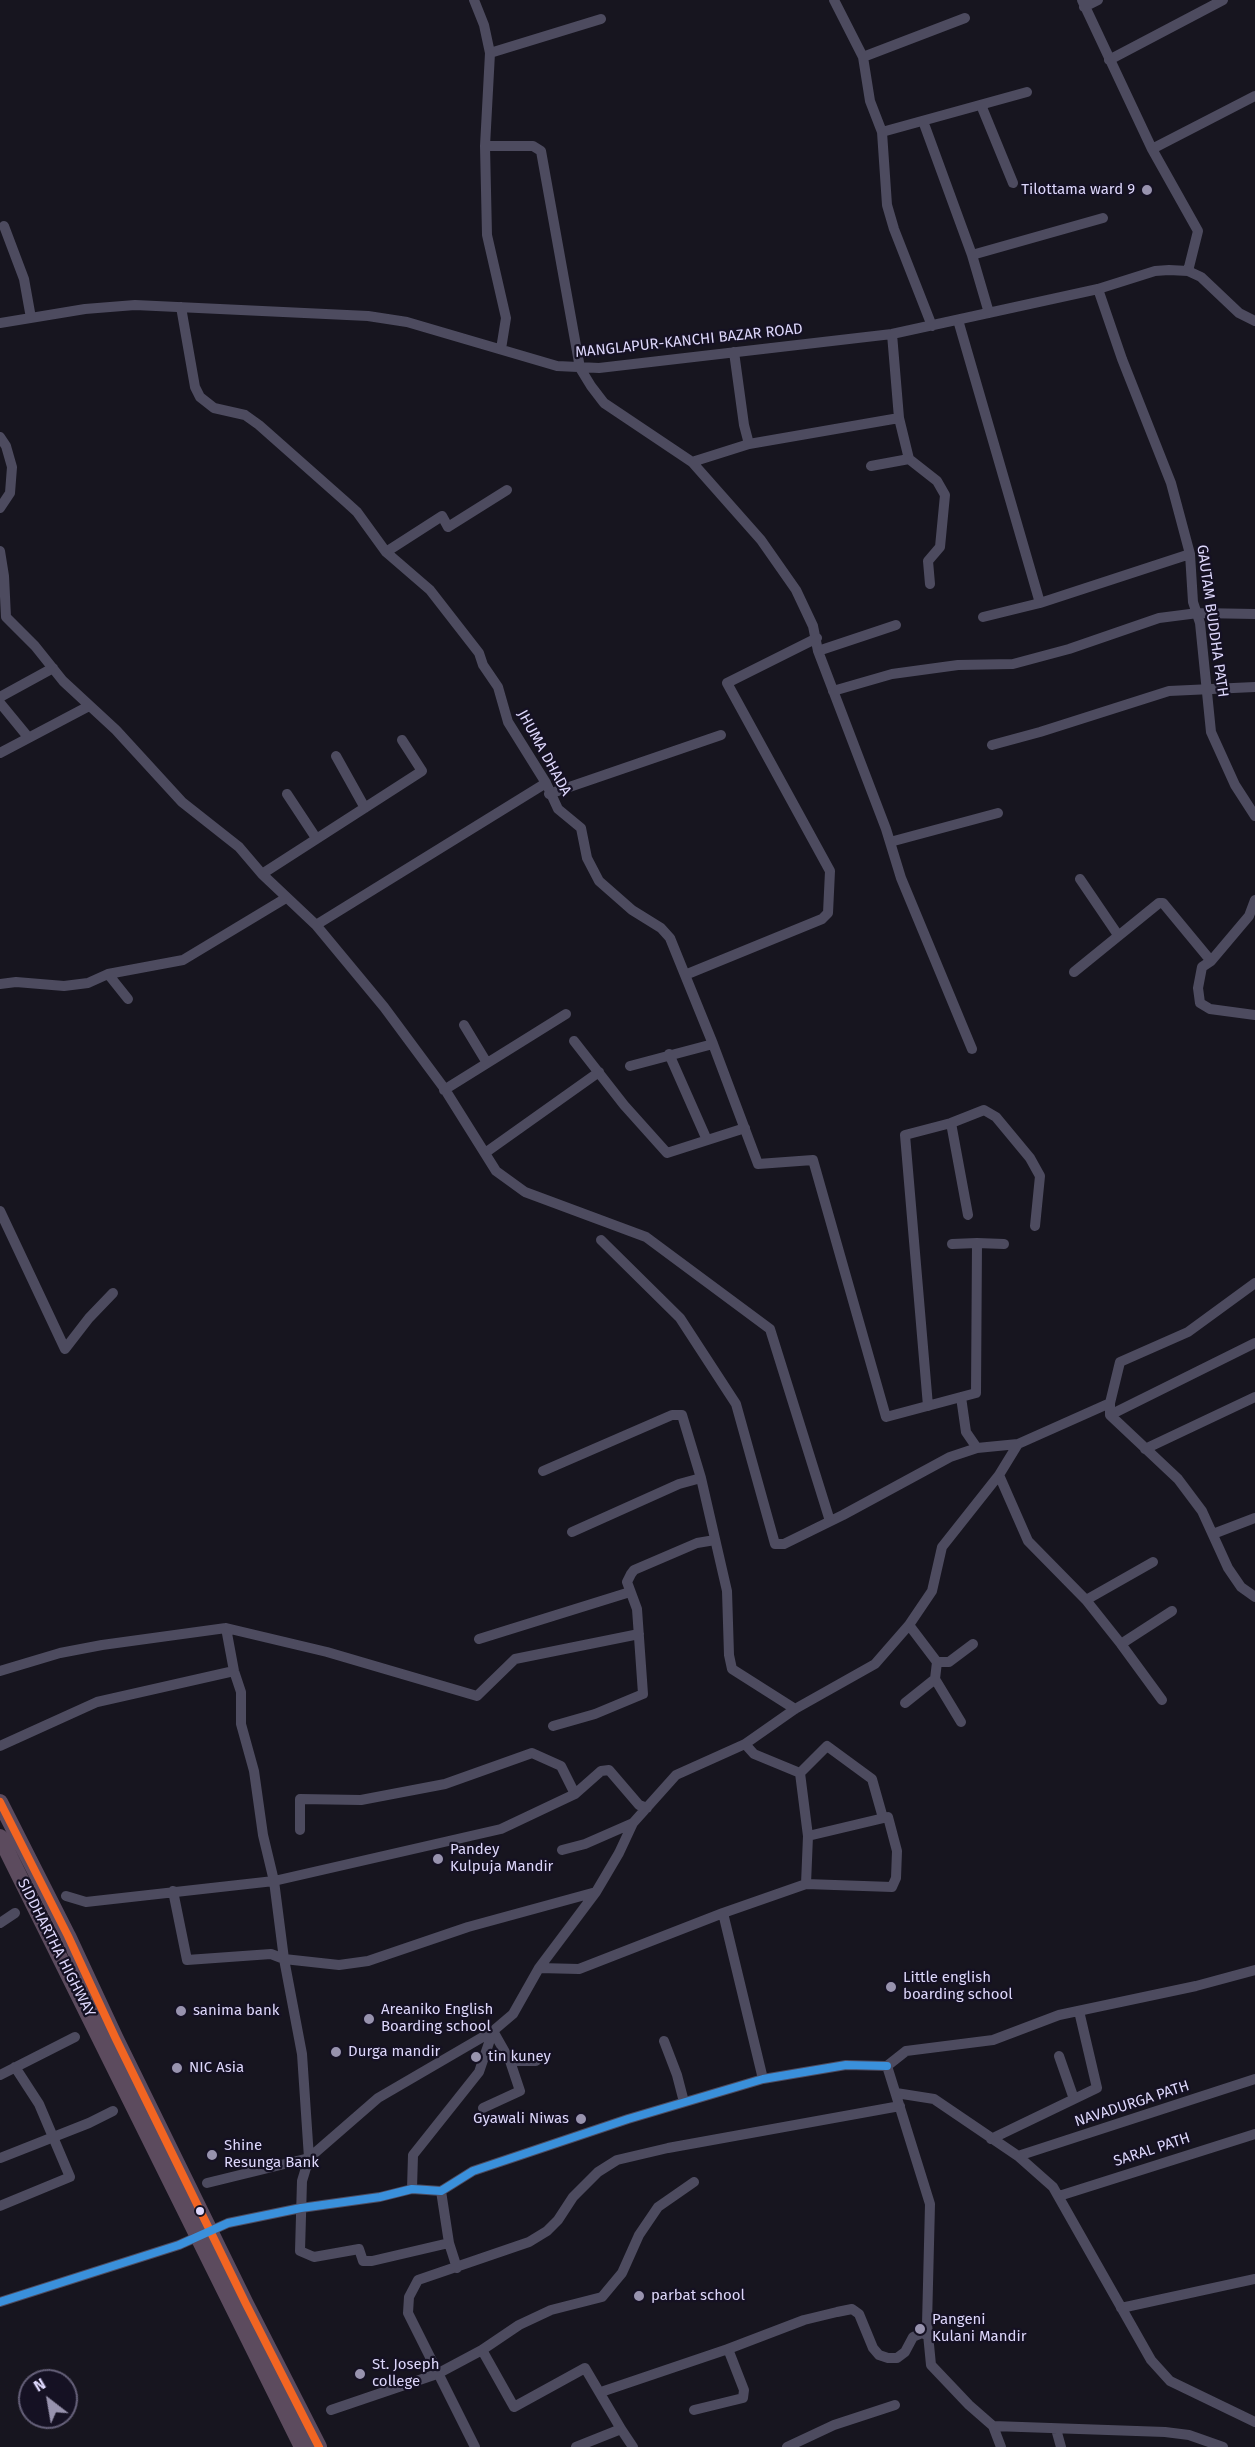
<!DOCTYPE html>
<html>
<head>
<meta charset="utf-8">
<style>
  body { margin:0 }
  #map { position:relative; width:1255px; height:2447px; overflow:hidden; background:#17151f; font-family:"Fira Sans",sans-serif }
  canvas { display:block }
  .north { position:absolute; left:18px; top:2369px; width:60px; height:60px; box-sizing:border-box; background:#151123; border:2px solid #656079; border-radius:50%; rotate:329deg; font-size:16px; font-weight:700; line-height:24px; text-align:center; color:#ddd7fb }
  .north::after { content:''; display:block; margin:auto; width:21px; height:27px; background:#9893ae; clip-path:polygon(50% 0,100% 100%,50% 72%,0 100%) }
</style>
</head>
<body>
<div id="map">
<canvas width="1255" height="2447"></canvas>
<div class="north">N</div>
</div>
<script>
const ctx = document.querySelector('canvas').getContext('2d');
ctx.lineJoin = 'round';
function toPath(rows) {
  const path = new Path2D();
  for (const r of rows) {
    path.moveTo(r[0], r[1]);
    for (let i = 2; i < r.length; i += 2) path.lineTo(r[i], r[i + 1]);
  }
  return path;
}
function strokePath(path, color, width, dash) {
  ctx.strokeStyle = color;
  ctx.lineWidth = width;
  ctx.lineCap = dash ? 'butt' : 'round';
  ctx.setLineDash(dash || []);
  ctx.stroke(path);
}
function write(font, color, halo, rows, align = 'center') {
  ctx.font = font + ' "Fira Sans",sans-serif';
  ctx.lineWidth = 4.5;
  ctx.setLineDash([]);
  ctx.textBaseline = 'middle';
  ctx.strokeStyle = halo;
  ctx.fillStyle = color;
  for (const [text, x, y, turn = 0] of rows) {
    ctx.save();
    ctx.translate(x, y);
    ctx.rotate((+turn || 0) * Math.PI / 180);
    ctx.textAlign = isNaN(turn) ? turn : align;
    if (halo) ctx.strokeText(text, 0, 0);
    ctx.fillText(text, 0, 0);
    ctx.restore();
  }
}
strokePath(toPath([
  [474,0,484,25,490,53,485,146,487,235,506,318,501,349],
  [834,0,863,57,870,101,882,132,887,205,894,229,932,326],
  [1082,0,1152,149,1198,231,1188,271],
  [1084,7,1098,0],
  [490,53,601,19],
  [863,57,965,18],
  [1109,60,1223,0],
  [981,105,1013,183],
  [923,121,972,255,989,313],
  [882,132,1027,92],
  [485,146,533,146,541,151,580,368,591,386,604,403,692,462,761,540,796,590,813,626,818,651,886,829,901,878,972,1049],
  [1152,149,1255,96],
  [4,226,24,279,31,318],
  [972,255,1103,218],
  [1098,289,1122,359,1171,483,1190,554,1193,602,1200,623,1211,732,1235,785,1255,816],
  [181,307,195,387,200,397,214,408,245,415,259,425,346,502,357,512,386,552,430,590,479,653,483,665,498,687,508,722,546,783,558,809,581,828,587,858,599,881,632,910,661,928,670,938,713,1044,758,1164,813,1160,886,1417,976,1393,977,1243,1004,1244],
  [958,320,1040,603],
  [0,323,85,309,135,305,368,316,407,322,557,366,599,368,892,334,1098,289,1155,271,1169,270,1188,271,1201,277,1239,313,1255,321],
  [892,334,899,418,909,459,937,481,945,495,940,547,928,561,930,584],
  [0,437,6,446,12,467,10,493,0,508],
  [749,444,899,418],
  [692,462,749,444,744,425,734,352],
  [871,466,909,459],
  [0,551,4,576,6,617,35,646,63,681,116,730,182,802,239,847,262,874,316,925,384,1007,444,1088,496,1171,525,1192,646,1237,770,1329,830,1521],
  [386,552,442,516,448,527,507,490],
  [983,617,1040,603,1190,554],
  [818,651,896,625],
  [833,691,892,674,958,665,1013,664,1069,649,1159,618,1198,613,1255,614],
  [0,697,53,668],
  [0,703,28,737],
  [992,745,1040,732,1169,691,1255,687],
  [0,753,89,706],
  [336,756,365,808],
  [287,794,316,838],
  [549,794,721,735],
  [890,842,998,813],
  [262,874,422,771,402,740],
  [1080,879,1118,935],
  [1255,900,1249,916,1211,961,1202,967,1198,988,1200,1003,1210,1009,1255,1015],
  [316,925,546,783],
  [1074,972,1159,903,1163,903,1211,961],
  [108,974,128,999],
  [685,975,822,919,828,913,830,871,727,683,817,638],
  [0,984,16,982,64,986,88,983,108,974,183,960,286,898],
  [464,1025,487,1063],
  [574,1041,624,1105,667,1153,745,1128],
  [669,1054,707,1140],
  [630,1066,713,1044],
  [444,1090,566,1014],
  [951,1123,984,1110,996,1117,1030,1158,1040,1176,1035,1226],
  [485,1153,599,1072],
  [0,1211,65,1349,89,1318,113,1293],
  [601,1240,680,1318,736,1404,775,1544,784,1544,843,1515,950,1457,977,1448,1018,1444,1110,1403,1120,1362,1188,1332,1255,1283],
  [952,1244,977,1243],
  [961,1397,966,1432,977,1448],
  [1110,1403,1110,1415,1178,1479,1202,1511,1228,1568,1241,1587,1255,1597],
  [928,1406,905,1135,951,1123,968,1215],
  [1110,1415,1255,1343],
  [1145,1449,1255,1397],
  [543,1471,672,1415,682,1415,701,1478,727,1591,729,1655,732,1669,795,1709],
  [999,1475,1028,1541,1086,1600,1121,1644,1162,1700],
  [572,1532,679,1484,701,1478],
  [1213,1534,1255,1518],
  [1086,1600,1153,1562],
  [909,1625,937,1662,935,1679,961,1722],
  [226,1628,234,1671,241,1692,241,1724,254,1771,263,1835,274,1881,284,1959,302,2054,309,2158,302,2181,300,2251,314,2257,359,2249,363,2261,372,2261,449,2243],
  [479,1639,630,1592],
  [1121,1644,1172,1611],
  [937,1662,949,1662,973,1644],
  [0,1671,60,1653,102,1645,226,1628,327,1652,477,1696,515,1659,639,1634],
  [905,1703,935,1679],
  [553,1726,595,1714,643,1694,637,1609,627,1582,631,1574,634,1570,697,1543,715,1540],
  [0,1746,97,1702,234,1671],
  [800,1773,827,1746,872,1779,883,1818],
  [300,1830,300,1799,361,1800,445,1784,532,1753,561,1766,575,1794],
  [562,1850,585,1844,633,1823],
  [806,1884,892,1887,896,1878,897,1851,888,1817,808,1836],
  [173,1891,187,1960,271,1954,284,1959,339,1965,368,1961,468,1927,596,1892],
  [66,1896,86,1902,274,1881,501,1829,575,1794,601,1771,609,1770,639,1805,647,1808],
  [723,1913,806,1884,808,1836,800,1773,754,1754,745,1744],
  [0,1923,15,1913],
  [539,1968,579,1969,723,1913,763,2079],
  [664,2041,677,2075,684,2102],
  [1059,2056,1074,2099],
  [510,2061,536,2061],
  [0,2075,75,2037],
  [896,2093,934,2099,1018,2156,1053,2187,1151,2360,1170,2381,1255,2422],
  [991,2139,1097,2088,1079,2011],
  [1018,2156,1255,2079],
  [0,2158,89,2123,113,2111],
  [207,2183,309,2158,378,2098,493,2031,510,2061,520,2091,483,2108],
  [412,2189,413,2155,479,2072,493,2031,513,2014,539,1968,596,1892,619,1853,633,1823,676,1775,745,1744,795,1709,875,1664,909,1625,932,1591,942,1547,999,1475,1018,1444],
  [441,2191,449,2243,457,2268],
  [1059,2196,1255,2134],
  [0,2206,70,2177,39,2104,15,2067],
  [0,2302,179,2245,228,2223,301,2208,380,2197,412,2189,441,2191,473,2171,628,2119,763,2079,846,2065,887,2066],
  [1121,2308,1255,2279],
  [482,2350,514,2407,585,2368,621,2429],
  [601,2392,728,2349,804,2320,837,2312,852,2309,859,2314,873,2348,879,2355,888,2358,897,2358,905,2352,913,2337,922,2333,927,2335],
  [331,2410,437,2374,482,2350,519,2325,551,2310,602,2297,622,2273,639,2235,658,2207,694,2182],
  [694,2410,743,2398,744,2390,728,2349],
  [993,2426,969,2405,931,2365,927,2324,930,2204,887,2066,906,2051,993,2040,1059,2015,1196,1986,1255,1970],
  [1056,2429,1061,2447],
  [475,2447,408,2313,409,2297,418,2280,529,2242,547,2231,558,2220,573,2197,598,2172,617,2160,668,2148,900,2106],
  [576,2447,621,2429,633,2447],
  [787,2447,834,2425,895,2405],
  [1001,2447,993,2426,1165,2432,1189,2435,1223,2447]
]), '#4d4b5f', 10);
strokePath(toPath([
  [0,1802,68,1936,115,2037,246,2304,319,2447],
  [0,1837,302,2447]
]), '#5c4b5e', 16);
strokePath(toPath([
  [0,1802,68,1936,115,2037,246,2304,319,2447]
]), '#f26522', 8);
strokePath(toPath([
  [0,2302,179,2245,228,2223,301,2208,380,2197,412,2189,441,2191,473,2171,628,2119,763,2079,846,2065,887,2066]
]), '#3a90db', 8);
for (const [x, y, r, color] of [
  [1147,190,6,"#9893ae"],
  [438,1859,6,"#9893ae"],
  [891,1987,6,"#9893ae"],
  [181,2011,6,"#9893ae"],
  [369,2019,6,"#9893ae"],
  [336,2052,6,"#9893ae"],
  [476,2057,6,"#9893ae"],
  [177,2068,6,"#9893ae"],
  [581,2119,6,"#9893ae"],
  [212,2155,6,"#9893ae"],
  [200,2211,5,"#ddd7fb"],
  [639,2296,6,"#9893ae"],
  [920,2329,6,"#9893ae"],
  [360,2374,6,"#9893ae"]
]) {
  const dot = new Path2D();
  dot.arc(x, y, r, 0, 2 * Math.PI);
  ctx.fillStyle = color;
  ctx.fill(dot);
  strokePath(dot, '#151123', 2);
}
write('15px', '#ddd7fb', '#151123', [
  ["Tilottama ward 9",1135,190,"right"],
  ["Pandey",450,1850],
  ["Kulpuja Mandir",450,1867],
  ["Little english",903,1978],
  ["boarding school",903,1995],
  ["Areaniko English",381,2010],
  ["Boarding school",381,2027],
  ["sanima bank",193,2011],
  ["Durga mandir",348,2052],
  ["tin kuney",488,2057],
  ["NIC Asia",189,2068],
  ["Gyawali Niwas",569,2119,"right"],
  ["Shine",224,2146],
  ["Resunga Bank",224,2163],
  ["parbat school",651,2296],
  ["Pangeni",932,2320],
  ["Kulani Mandir",932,2337],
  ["St. Joseph",372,2365],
  ["college",372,2382]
], 'left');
write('15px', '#ddd7fb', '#151123', [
  ["MANGLAPUR-KANCHI BAZAR ROAD",689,341,-6],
  ["GAUTAM BUDDHA PATH",1212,621,82],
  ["JHUMA DHADA",544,753,61],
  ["SIDDHARTHA HIGHWAY",56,1948,63],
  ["NAVADURGA PATH",1132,2104,-18],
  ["SARAL PATH",1152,2150,-18]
]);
</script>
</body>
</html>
